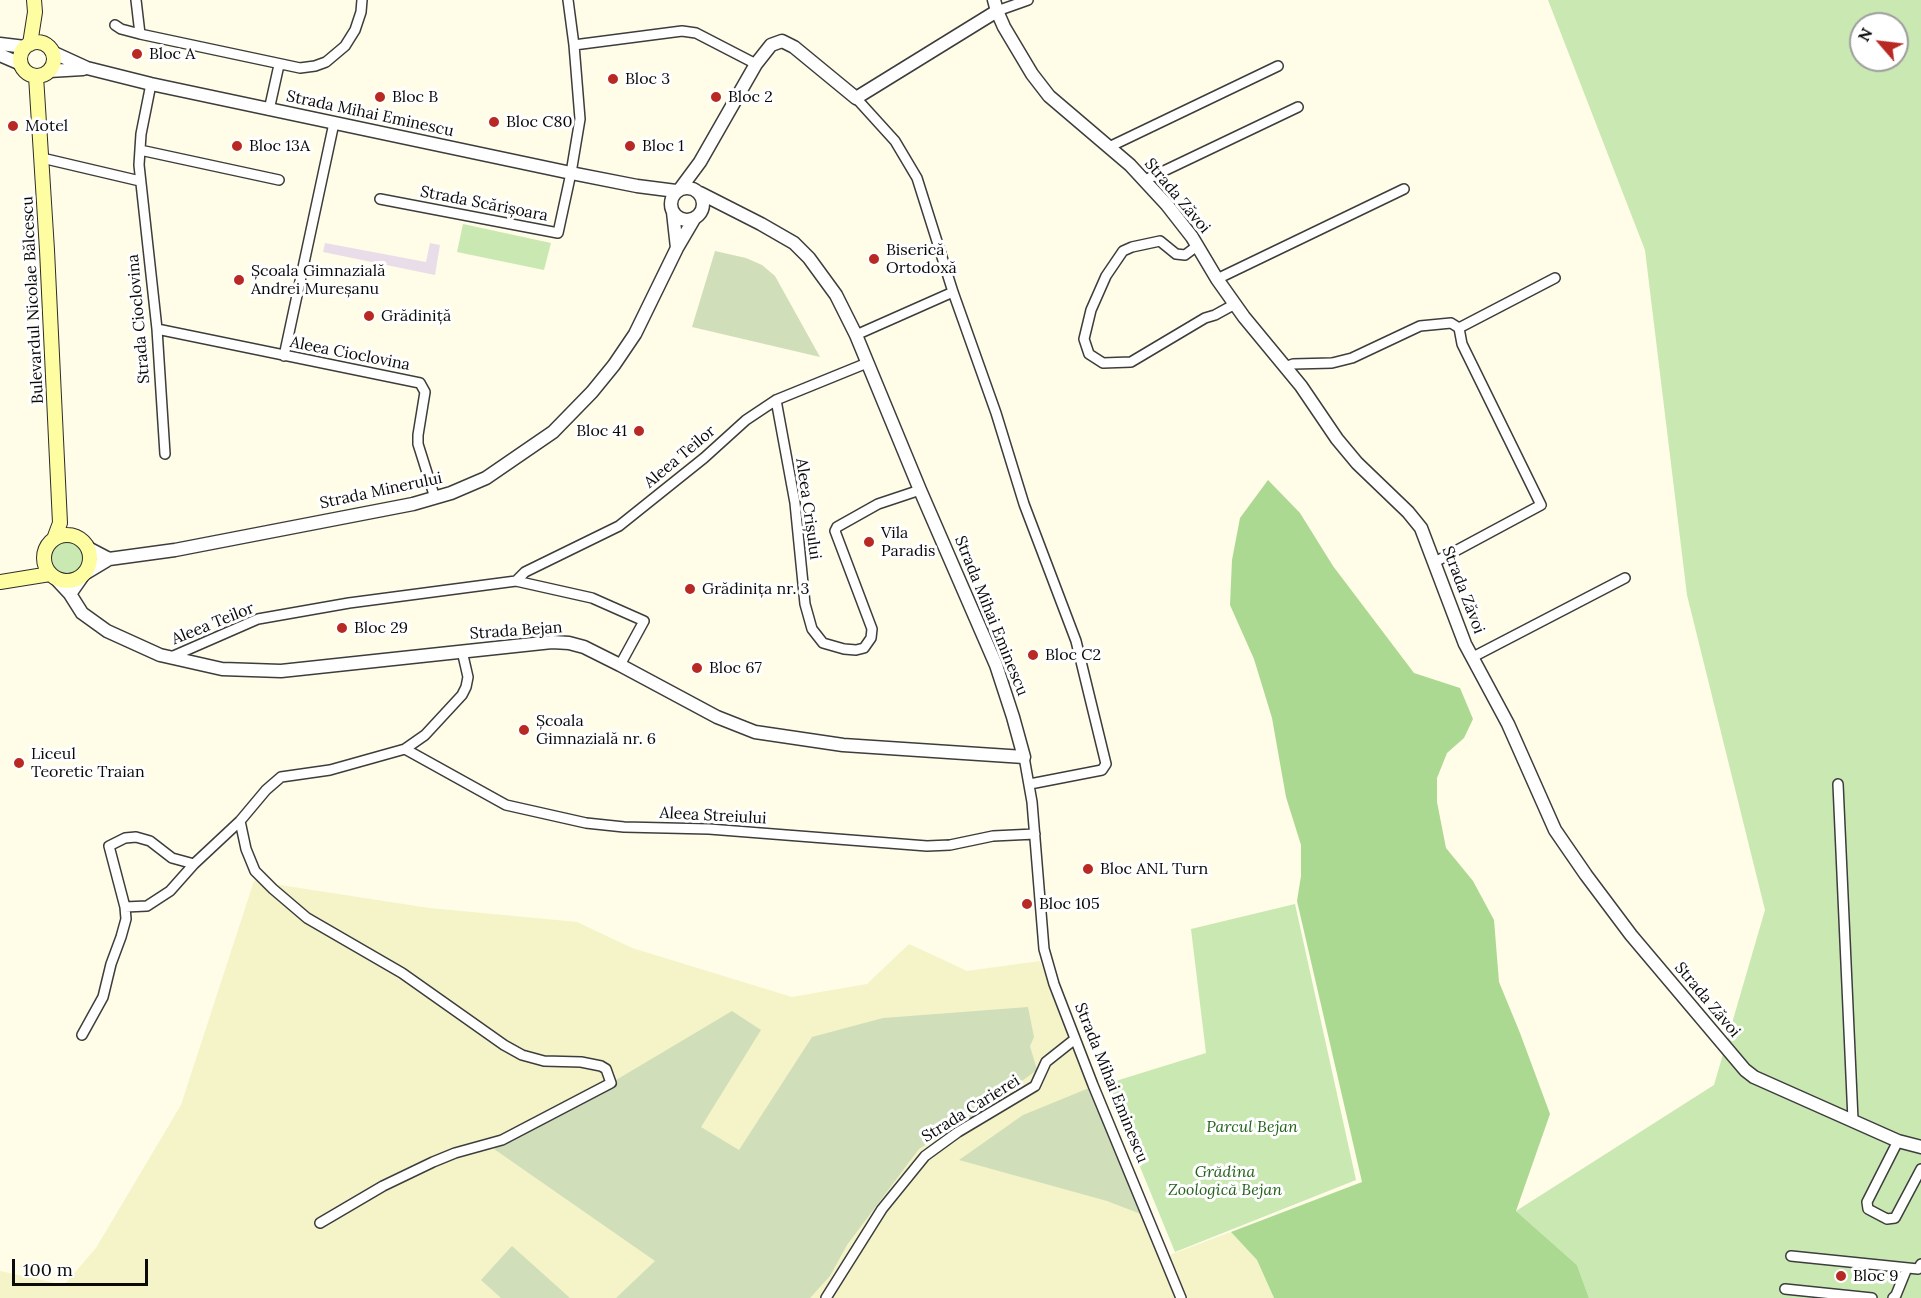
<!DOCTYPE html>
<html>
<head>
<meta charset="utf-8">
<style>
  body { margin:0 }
  #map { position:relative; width:1921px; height:1298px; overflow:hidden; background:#fffce7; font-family:Lora,serif }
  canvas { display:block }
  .north { position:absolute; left:1849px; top:12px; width:60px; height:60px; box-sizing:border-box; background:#fff; border:2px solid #9d9d9d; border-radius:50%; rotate:298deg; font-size:16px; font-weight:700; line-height:24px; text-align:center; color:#0a0a0a }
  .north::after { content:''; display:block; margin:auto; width:21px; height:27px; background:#b92923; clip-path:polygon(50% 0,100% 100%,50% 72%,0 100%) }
  .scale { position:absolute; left:12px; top:1259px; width:136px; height:27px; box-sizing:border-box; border:3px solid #0a0a0a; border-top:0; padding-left:8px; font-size:18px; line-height:21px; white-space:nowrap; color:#0a0a0a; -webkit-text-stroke:4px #fff; paint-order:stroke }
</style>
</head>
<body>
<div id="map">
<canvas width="1921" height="1298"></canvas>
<div class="north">N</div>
<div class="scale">100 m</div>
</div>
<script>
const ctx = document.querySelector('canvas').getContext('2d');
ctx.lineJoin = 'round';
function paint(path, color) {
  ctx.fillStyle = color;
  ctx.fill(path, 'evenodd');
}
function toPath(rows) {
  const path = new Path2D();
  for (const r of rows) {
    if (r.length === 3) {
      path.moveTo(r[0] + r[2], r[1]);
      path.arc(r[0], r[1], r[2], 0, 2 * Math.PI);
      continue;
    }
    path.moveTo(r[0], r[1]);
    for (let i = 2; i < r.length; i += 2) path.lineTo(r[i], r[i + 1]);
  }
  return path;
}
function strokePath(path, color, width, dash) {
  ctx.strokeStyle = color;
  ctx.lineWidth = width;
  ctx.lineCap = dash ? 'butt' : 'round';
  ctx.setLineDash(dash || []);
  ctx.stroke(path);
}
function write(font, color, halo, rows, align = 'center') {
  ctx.font = font + ' Lora,serif';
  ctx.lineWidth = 6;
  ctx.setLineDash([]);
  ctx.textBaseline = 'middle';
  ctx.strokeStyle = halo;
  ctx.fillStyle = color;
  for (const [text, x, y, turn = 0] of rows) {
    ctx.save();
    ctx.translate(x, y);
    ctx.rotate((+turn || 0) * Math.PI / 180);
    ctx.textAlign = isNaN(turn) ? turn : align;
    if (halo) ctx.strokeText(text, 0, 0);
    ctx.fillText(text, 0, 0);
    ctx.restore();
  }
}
paint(toPath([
  [325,243,426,262,430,243,440,245,435,275,323,252]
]), '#e9ddea');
paint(toPath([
  [254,881,429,908,577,922,632,948,792,997,867,984,909,944,967,971,1040,961,1089,1088,1159,1259,1231,1232,1257,1260,1274,1298,0,1298,0,1271,64,1285,96,1248,181,1105]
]), '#f4f4c8');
paint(toPath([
  [1548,0,1921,0,1921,1298,1589,1298,1577,1265,1516,1211,1714,1085,1765,910,1687,595,1645,250],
  [1861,24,1897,24,1897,60,1861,60],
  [463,224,551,243,544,270,457,252],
  [66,557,17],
  [1295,904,1356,1180,1175,1252,1106,1084,1206,1053,1191,929]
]), '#c9e8b2');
paint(toPath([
  [1268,480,1300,513,1333,566,1414,673,1460,688,1473,719,1464,738,1447,753,1437,778,1437,802,1446,848,1473,881,1494,920,1499,982,1520,1033,1550,1114,1516,1211,1577,1265,1589,1298,1274,1298,1257,1260,1231,1232,1362,1182,1297,901,1301,876,1301,845,1286,797,1272,718,1254,659,1230,605,1232,560,1240,518]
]), '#abd991');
paint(toPath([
  [715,251,746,258,762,265,775,276,820,357,692,327],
  [1028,1007,1034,1037,1030,1046,1037,1070,982,1110,919,1149,847,1245,830,1276,810,1298,616,1298,655,1261,494,1149,611,1083,732,1011,761,1030,701,1127,739,1150,812,1037,883,1018],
  [1089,1088,1141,1214,1107,1201,959,1160,1023,1115],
  [512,1246,570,1298,501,1298,481,1280]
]), '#d0dfba');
const minor = toPath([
  [136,0,140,34],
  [997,11,1028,0],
  [115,25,121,29,140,34,300,68,315,66,326,62,345,46,355,30,361,12,362,0],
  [574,45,682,31,696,33,756,64],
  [151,84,141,134,139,165,157,329,165,454],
  [856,98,895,141,917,178,953,292,996,413,1024,504,1076,641,1106,764,1102,770,1030,784],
  [269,110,279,65],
  [1109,147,1278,66],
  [140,150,279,180],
  [42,158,140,181],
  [1145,180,1298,107],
  [380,199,558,233,571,173,580,119,574,45,568,0],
  [1197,246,1185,255,1176,254,1160,241,1132,247,1123,251,1106,276,1091,310,1084,339,1089,354,1103,363,1131,362,1205,318,1215,315,1235,304],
  [1217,279,1404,189],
  [157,329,420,383,425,392,418,435,418,444,435,498],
  [856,335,953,292],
  [284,356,334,123],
  [1285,367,1293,364,1332,363,1352,358,1420,326,1451,323,1459,328,1555,278],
  [776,400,795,503,805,604,812,629,823,643,844,649,856,650,864,648,871,638,872,629,835,531,837,527,878,504,920,490],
  [1435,562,1541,505,1462,344,1459,328],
  [516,581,525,572,619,526,704,458,746,420,776,400,867,363],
  [462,651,468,677,466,687,462,695,425,735,405,749,506,805,586,823,624,827,709,829,927,846,950,845,993,836,1035,834],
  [171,657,258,619,349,603,516,581,592,598,644,621,620,665],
  [1473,657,1625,578],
  [1024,757,1032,802,1044,949,1054,984,1093,1085,1181,1298],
  [1838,784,1853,1120],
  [240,821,246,849,255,871,273,889,307,918,402,973,504,1045,522,1055,544,1061,581,1062,601,1066,606,1069,611,1083,502,1140,455,1153,433,1162,383,1186,320,1223],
  [125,907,109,846,125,838,136,837,150,841,172,858,194,864],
  [82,1035,103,997,111,964,121,937,126,919,125,907,147,906,170,891,194,864,240,821,266,790,281,777,330,770,405,749],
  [1898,1141,1867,1202,1868,1209,1887,1219,1895,1218,1921,1169],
  [1791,1256,1918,1269,1921,1264],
  [1785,1289,1872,1298],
  [826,1298,882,1209,925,1156,958,1132,1035,1086,1046,1062,1075,1039],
  [1893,1298,1896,1295,1907,1268]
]);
const tertiary = toPath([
  [994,0,997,11,1004,27,1032,74,1049,96,1130,165,1167,205,1192,237,1217,279,1244,317,1301,386,1337,439,1357,463,1408,512,1421,528,1465,644,1508,724,1555,830,1586,875,1631,935,1745,1070,1754,1077,1898,1141,1921,1147],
  [0,44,25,47],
  [52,52,87,68,151,84,571,173,637,186,676,191],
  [0,55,21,64],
  [49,71,83,69],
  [687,204,16],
  [680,189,700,162,756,64,771,45,782,41,794,47,856,98,997,11],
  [673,212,677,248],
  [88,548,109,559,175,550,413,504,451,493,486,478,553,432,592,392,614,365,635,334,677,248,694,219],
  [56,579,70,594,82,613,107,631,160,655,222,669,281,671,552,642,569,643,584,647,620,665,717,717,755,732,843,745,1024,757,1013,717,996,665,920,490,856,335,836,295,809,258,794,243,761,224,700,193],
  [70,594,84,574,109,559]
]);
const secondary = toPath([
  [37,59,17],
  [30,44,35,12,34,0],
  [36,76,47,250,60,523,54,539],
  [67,558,23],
  [0,582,50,574]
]);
strokePath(minor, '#3d3d3d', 12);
strokePath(tertiary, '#3d3d3d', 15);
strokePath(secondary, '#2c2c2c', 16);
strokePath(minor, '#fff', 9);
strokePath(tertiary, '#fff', 12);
strokePath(secondary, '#fffda2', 14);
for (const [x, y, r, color] of [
  [137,54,6,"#b92923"],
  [613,79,6,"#b92923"],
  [380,97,6,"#b92923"],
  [716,97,6,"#b92923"],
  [494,122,6,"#b92923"],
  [13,126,6,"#b92923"],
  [237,146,6,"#b92923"],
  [630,146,6,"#b92923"],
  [874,259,6,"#b92923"],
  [239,280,6,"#b92923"],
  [369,316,6,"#b92923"],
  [639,431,6,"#b92923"],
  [869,542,6,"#b92923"],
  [690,589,6,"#b92923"],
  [342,628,6,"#b92923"],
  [1033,655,6,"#b92923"],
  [697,668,6,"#b92923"],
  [524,730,6,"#b92923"],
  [19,763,6,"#b92923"],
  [1088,869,6,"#b92923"],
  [1027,904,6,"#b92923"],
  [1841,1276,6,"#b92923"]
]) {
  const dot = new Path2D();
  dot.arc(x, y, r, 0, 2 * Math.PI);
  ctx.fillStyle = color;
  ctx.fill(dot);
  strokePath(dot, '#fff', 2);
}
write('16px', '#0a0a0a', '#fff', [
  ["Bloc A",149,54],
  ["Bloc 3",625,79],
  ["Bloc B",392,97],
  ["Bloc 2",728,97],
  ["Bloc C80",506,122],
  ["Motel",25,126],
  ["Bloc 13A",249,146],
  ["Bloc 1",642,146],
  ["Biserică",886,250],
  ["Ortodoxă",886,268],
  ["Școala Gimnazială",251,271],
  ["Andrei Mureșanu",251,289],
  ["Grădiniță",381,316],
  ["Bloc 41",627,431,"right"],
  ["Vila",881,533],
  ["Paradis",881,551],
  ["Grădinița nr. 3",702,589],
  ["Bloc 29",354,628],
  ["Bloc C2",1045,655],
  ["Bloc 67",709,668],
  ["Școala",536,721],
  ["Gimnazială nr. 6",536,739],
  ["Liceul",31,754],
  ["Teoretic Traian",31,772],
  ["Bloc ANL Turn",1100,869],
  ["Bloc 105",1039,904],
  ["Bloc 9",1853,1276]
], 'left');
write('16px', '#0a0a0a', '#fff', [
  ["Strada Mihai Eminescu",370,114,12],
  ["Strada Zăvoi",1177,196,50],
  ["Strada Scărișoara",484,204,11],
  ["Bulevardul Nicolae Bălcescu",33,300,-93],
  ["Strada Cioclovina",139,319,-95],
  ["Aleea Cioclovina",350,354,11],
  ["Aleea Teilor",680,457,-40],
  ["Strada Minerului",381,491,-12],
  ["Aleea Crișului",808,509,82],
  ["Strada Zăvoi",1463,590,69],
  ["Strada Mihai Eminescu",991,616,68],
  ["Aleea Teilor",213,624,-22],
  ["Strada Bejan",516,631,-4],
  ["Aleea Streiului",713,816,3],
  ["Strada Zăvoi",1707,1000,50],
  ["Strada Mihai Eminescu",1111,1083,68],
  ["Strada Carierei",971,1109,-32]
]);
write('italic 16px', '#24611b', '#fff', [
  ["Parcul Bejan",1252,1127],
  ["Grădina",1225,1172],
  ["Zoologică Bejan",1225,1190]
]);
</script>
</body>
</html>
